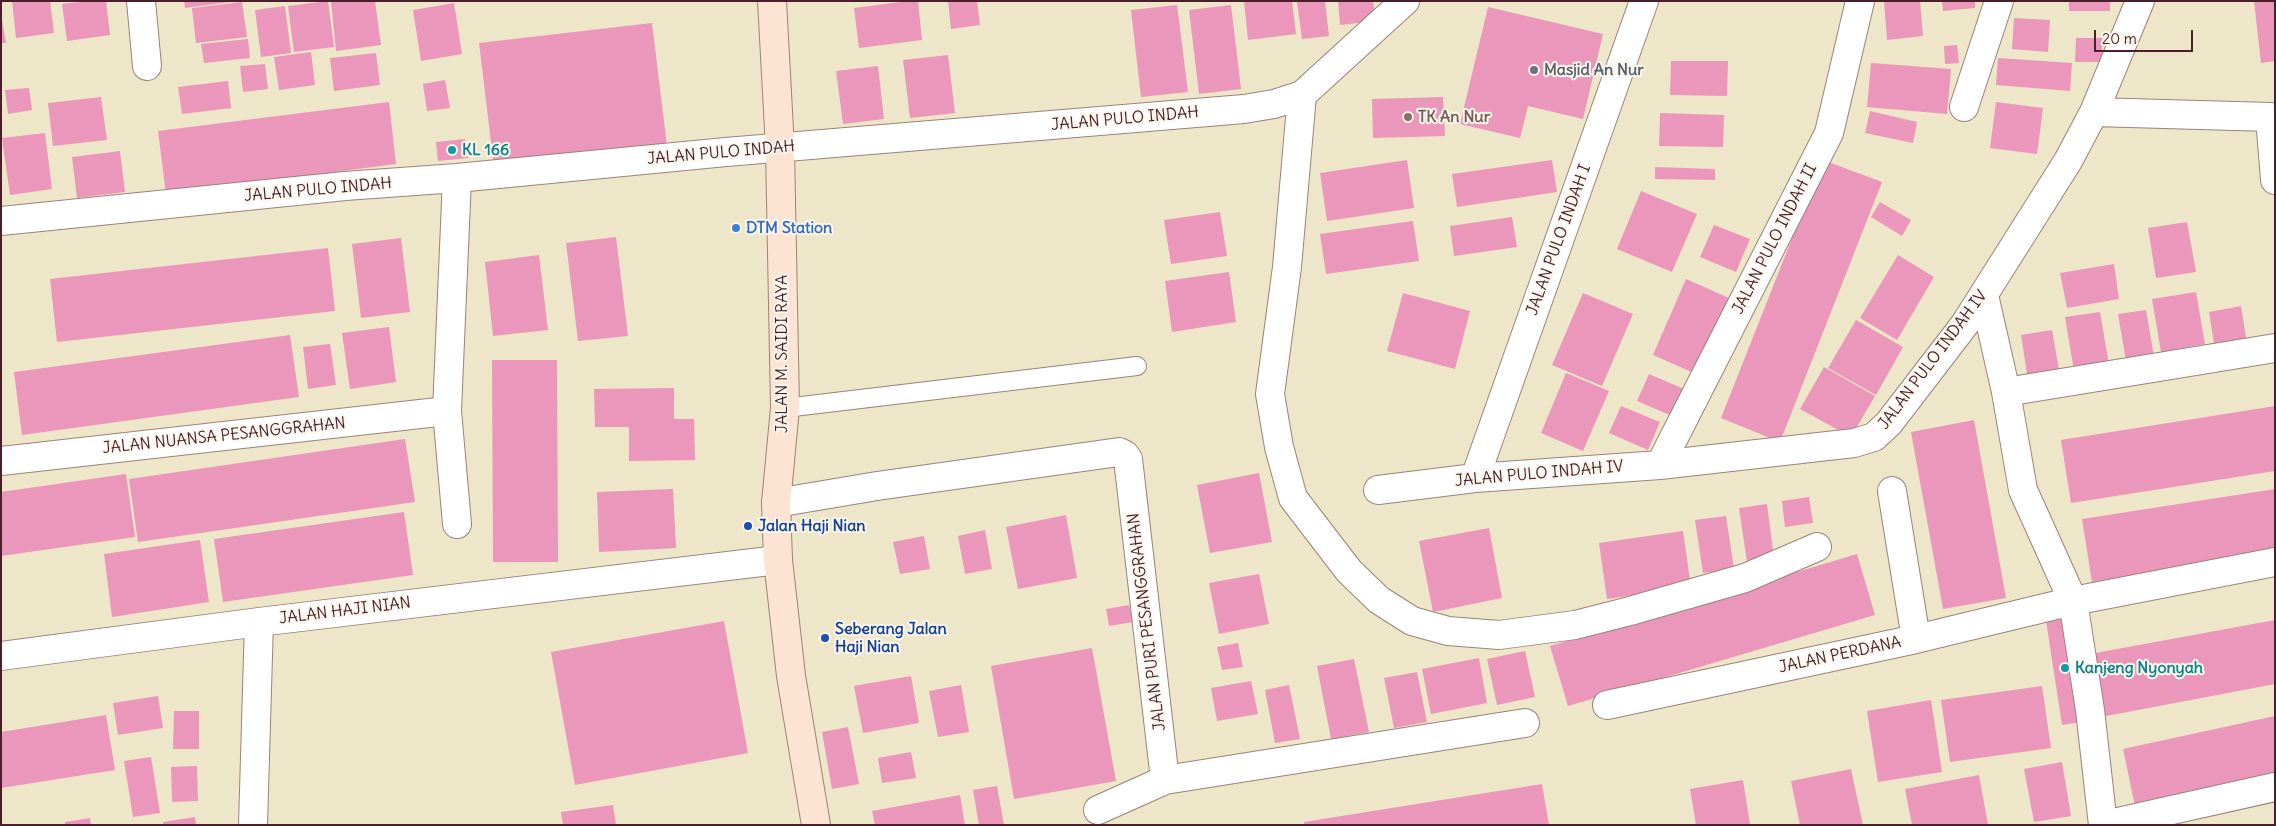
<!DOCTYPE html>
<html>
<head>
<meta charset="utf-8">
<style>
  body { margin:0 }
  #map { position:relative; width:2276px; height:826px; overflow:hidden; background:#eee6c8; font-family:Delius,sans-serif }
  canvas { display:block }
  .frame { position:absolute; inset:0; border:2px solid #4a1f2b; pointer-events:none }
  .scale { position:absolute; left:2094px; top:30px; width:99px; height:22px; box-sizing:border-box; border:2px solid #4a1f2b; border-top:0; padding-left:6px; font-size:15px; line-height:18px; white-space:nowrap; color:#4a1f2b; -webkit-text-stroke:4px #fbf7ec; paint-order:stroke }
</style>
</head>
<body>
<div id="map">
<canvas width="2276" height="826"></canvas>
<div class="frame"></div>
<div class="scale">20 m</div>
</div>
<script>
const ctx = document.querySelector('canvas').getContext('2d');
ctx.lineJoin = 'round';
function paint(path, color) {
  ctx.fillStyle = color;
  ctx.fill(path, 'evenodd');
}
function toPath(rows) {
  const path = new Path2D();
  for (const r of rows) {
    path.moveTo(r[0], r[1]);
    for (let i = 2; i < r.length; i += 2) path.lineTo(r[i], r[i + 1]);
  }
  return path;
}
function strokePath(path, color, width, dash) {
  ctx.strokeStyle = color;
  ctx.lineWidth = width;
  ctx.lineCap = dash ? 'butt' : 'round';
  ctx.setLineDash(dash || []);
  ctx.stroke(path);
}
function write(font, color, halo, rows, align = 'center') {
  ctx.font = font + ' Delius,sans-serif';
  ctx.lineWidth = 4;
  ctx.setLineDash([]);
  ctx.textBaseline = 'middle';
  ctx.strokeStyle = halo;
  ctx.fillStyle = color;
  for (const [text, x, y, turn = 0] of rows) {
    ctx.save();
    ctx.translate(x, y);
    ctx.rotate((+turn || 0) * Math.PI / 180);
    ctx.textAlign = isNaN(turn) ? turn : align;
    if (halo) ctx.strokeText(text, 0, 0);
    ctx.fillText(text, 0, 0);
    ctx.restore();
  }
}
paint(toPath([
  [12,1,50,1,54,33,16,38],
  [88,1,106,1,110,35,67,41,62,4],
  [184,1,229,1,230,2,185,8],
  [328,1,334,47,294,52,288,6],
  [331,1,375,1,381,45,336,51],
  [908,1,918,1,922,40,859,48,854,8],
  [948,1,977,1,980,25,951,29],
  [1244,1,1292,1,1296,34,1248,40],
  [1325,1,1329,36,1302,39,1297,2],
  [1338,1,1373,1,1376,21,1340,25],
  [1884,1,1920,1,1923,36,1887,40],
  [1942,1,1975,1,1975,8,1943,11],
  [2069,1,2110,1,2110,11,2069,11],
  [2254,1,2275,1,2275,61,2261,63],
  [242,2,247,37,196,43,192,8],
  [454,3,462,54,421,61,413,10],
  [1177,5,1188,92,1141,97,1131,10],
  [1231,5,1241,89,1199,94,1189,10],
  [285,6,291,53,261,57,255,10],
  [1488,7,1603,34,1583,119,1528,106,1520,138,1460,124],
  [1,14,6,43,1,43],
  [2014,18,2050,20,2048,52,2012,49],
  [652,23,667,146,494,167,479,43],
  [2076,38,2102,38,2102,62,2075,62],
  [248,39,250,58,204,63,201,44],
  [1957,45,1959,63,1945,64,1944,46],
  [311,52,315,85,279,90,274,57],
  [376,53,380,85,334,91,330,58],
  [948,55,955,113,910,118,903,60],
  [1998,58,2072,63,2070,91,1996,85],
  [1671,61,1728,61,1727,96,1670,95],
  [1871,63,1951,69,1947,114,1867,107],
  [265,64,268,89,243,92,240,66],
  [878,66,884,119,843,124,836,71],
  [445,80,450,108,427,111,423,84],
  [228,81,231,108,182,114,178,87],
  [29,88,32,110,8,114,5,90],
  [101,97,107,140,53,146,48,103],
  [1443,97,1445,136,1373,138,1372,99],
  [389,102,396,164,166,194,158,131],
  [1996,102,2043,108,2037,154,1990,148],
  [1870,111,1917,122,1913,143,1865,133],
  [1660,113,1724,115,1723,147,1659,146],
  [45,133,52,189,10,195,2,138],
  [465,139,468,158,438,161,436,142],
  [120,151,125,192,77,198,72,157],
  [1407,160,1414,208,1327,221,1320,173],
  [1552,160,1557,192,1457,207,1452,174],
  [1823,160,1882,182,1780,442,1721,418],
  [1655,167,1715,169,1715,180,1655,179],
  [1641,191,1697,214,1672,272,1617,249],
  [1880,202,1911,220,1902,236,1871,217],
  [1220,212,1227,256,1171,264,1164,220],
  [1512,217,1517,247,1454,256,1450,226],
  [1413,221,1419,261,1326,274,1320,234],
  [2187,222,2196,272,2156,278,2148,228],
  [1714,225,1750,239,1736,272,1700,257],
  [616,237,628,336,578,341,566,243],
  [401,238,410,312,361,318,352,244],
  [328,248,335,311,57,342,50,279],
  [539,255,548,330,493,336,485,262],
  [1898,255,1934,277,1897,340,1860,318],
  [2114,264,2119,299,2067,308,2060,273],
  [1229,272,1236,322,1172,332,1165,281],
  [1686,279,1729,298,1696,374,1653,355],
  [2196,292,2205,344,2161,352,2152,299],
  [1403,293,1470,311,1455,369,1387,351],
  [1583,293,1633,314,1602,386,1552,365],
  [2241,306,2248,350,2216,356,2209,312],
  [2146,310,2154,356,2126,361,2118,314],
  [2100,312,2109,365,2074,371,2065,317],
  [1856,320,1903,347,1876,395,1828,368],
  [389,327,396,382,350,389,342,333],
  [2052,330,2060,375,2028,380,2021,335],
  [290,335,299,397,22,435,14,372],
  [330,344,336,385,308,389,303,347],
  [492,360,557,360,558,562,493,562],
  [1824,367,1875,396,1851,437,1800,409],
  [1566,373,1609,391,1583,451,1541,433],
  [1649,374,1684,389,1672,416,1637,401],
  [674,388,674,419,694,419,695,460,629,461,629,427,595,427,594,389],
  [1621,406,1660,422,1648,450,1609,433],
  [2275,406,2275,471,2071,503,2061,440],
  [1974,420,2006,598,1943,609,1911,432],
  [405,439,415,502,138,542,129,479],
  [1259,473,1272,542,1210,553,1197,485],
  [126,474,135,537,1,556,1,492],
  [673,489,676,548,599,552,597,492],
  [2275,489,2275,553,2092,582,2082,519],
  [1809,497,1813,523,1785,527,1782,501],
  [1767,504,1774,558,1747,562,1739,508],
  [404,512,413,575,223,602,214,539],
  [1066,515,1077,578,1018,589,1006,527],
  [1726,516,1734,569,1703,573,1695,520],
  [1489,528,1502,598,1433,612,1419,541],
  [985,530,992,569,965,574,958,536],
  [1683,531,1691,587,1607,599,1599,543],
  [924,536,930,569,900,574,893,542],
  [200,540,209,602,112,617,104,554],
  [1857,554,1875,615,1568,706,1550,646],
  [1259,574,1269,624,1219,634,1209,583],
  [1129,605,1133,622,1109,626,1106,609],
  [2067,610,2088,721,2062,725,2045,614],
  [2275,620,2275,684,2101,717,2090,654],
  [724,621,748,753,575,785,551,652],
  [1238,643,1243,667,1222,670,1217,647],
  [1092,648,1116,781,1014,799,991,666],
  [1525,651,1535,697,1497,705,1487,659],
  [1479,658,1487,703,1431,714,1422,669],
  [1354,659,1369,732,1331,739,1317,666],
  [1417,672,1427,722,1394,728,1384,678],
  [911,676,919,723,863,733,854,686],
  [1251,681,1258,714,1217,721,1211,688],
  [961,685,969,732,938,737,929,691],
  [1289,685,1300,739,1275,743,1265,690],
  [2042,686,2051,748,1950,762,1941,700],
  [158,696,163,728,118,735,113,703],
  [1931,700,1942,772,1878,782,1867,711],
  [174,711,199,711,199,749,173,749],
  [106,715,115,770,1,788,1,732],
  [2275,716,2275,781,2136,811,2123,749],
  [848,727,859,784,832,789,822,732],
  [911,752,916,778,882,783,878,758],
  [151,757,160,813,133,817,124,761],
  [2062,762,2071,816,2034,822,2024,769],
  [197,766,198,801,172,802,171,767],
  [1851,769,1863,825,1800,825,1791,781],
  [1979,775,1988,825,1912,825,1905,789],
  [1743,780,1750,825,1696,825,1690,789],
  [1542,784,1549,825,1304,825,1304,822],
  [997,786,1004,825,979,825,973,790],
  [960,795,965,825,875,825,872,811],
  [613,805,616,825,563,825,561,812],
  [195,817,196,825,163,825,163,822],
  [90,818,91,825,65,825,65,822]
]), '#ea97bb');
const lane = toPath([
  [785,408,1137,366]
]);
const street = toPath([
  [141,1,147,66],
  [1302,95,1287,267,1270,394,1279,447,1293,498,1349,571,1379,600,1412,621,1448,631,1499,635,1575,625,1630,611,1745,578,1817,547],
  [1964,107,1999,1],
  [2094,112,2270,117,2275,180],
  [1,221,345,186,457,178,726,152,1244,109,1274,104,1302,95,1405,1],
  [1984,295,2006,392,2023,490,2073,601,2090,710,2103,825],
  [2006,392,2275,348],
  [447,411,457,524],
  [1,461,447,411,457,178],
  [1660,465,1829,133,1860,1],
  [1475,478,1644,1],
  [1378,490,1475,478,1660,465,1854,443,1874,437,1889,423,1965,324,2068,161,2094,112,2140,1],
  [1892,491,1916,639],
  [776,503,877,486,1119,452,1125,455,1128,459,1165,780,1525,723],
  [1,656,259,622,778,560],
  [1607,705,1916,639,2073,601,2275,562],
  [1098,810,1165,780],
  [253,825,259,622],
  [2105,825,2275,787]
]);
const secondary = toPath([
  [772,1,780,148,785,408,776,503,778,560,791,676,816,825]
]);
strokePath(lane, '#9c827a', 20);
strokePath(street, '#9c827a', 30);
strokePath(secondary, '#9c827a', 30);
strokePath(lane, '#fff', 18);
strokePath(street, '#fff', 28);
strokePath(secondary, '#fde3d1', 28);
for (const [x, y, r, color] of [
  [1534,70,5,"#6b7280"],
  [1408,117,5,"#8d6e63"],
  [452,150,5,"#0f9aa8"],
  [736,228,5,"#3f7fe0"],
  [748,526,5,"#1a4fb4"],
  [825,638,5,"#1a4fb4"],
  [2065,668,5,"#0f9aa8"]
]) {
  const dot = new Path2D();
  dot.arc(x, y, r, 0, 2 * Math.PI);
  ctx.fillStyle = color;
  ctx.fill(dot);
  strokePath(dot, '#fbf7ec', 2);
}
write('bold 16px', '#5b616d', '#fbf7ec', [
  ["Masjid An Nur",1544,70]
], 'left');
write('bold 16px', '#785e54', '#fbf7ec', [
  ["TK An Nur",1418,117]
], 'left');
write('16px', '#4a1f2b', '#fbf7ec', [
  ["JALAN PULO INDAH",1125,119,-5],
  ["JALAN PULO INDAH",721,153,-5],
  ["JALAN PULO INDAH",318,190,-5],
  ["JALAN PULO INDAH II",1775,239,-63],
  ["JALAN PULO INDAH I",1559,240,-70],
  ["JALAN M. SAIDI RAYA",782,354,-90],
  ["JALAN PULO INDAH IV",1933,360,-53],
  ["JALAN NUANSA PESANGGRAHAN",224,436,-6],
  ["JALAN PULO INDAH IV",1539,474,-5],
  ["JALAN HAJI NIAN",345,611,-7],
  ["JALAN PURI PESANGGRAHAN",1147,622,-97],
  ["JALAN PERDANA",1840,655,-12]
]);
write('bold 16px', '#0d838f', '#fbf7ec', [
  ["KL 166",462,150],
  ["Kanjeng Nyonyah",2075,668]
], 'left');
write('bold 16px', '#366cbe', '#fbf7ec', [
  ["DTM Station",746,228]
], 'left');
write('bold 16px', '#164399', '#fbf7ec', [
  ["Jalan Haji Nian",758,526],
  ["Seberang Jalan",835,629],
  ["Haji Nian",835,647]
], 'left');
</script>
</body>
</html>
